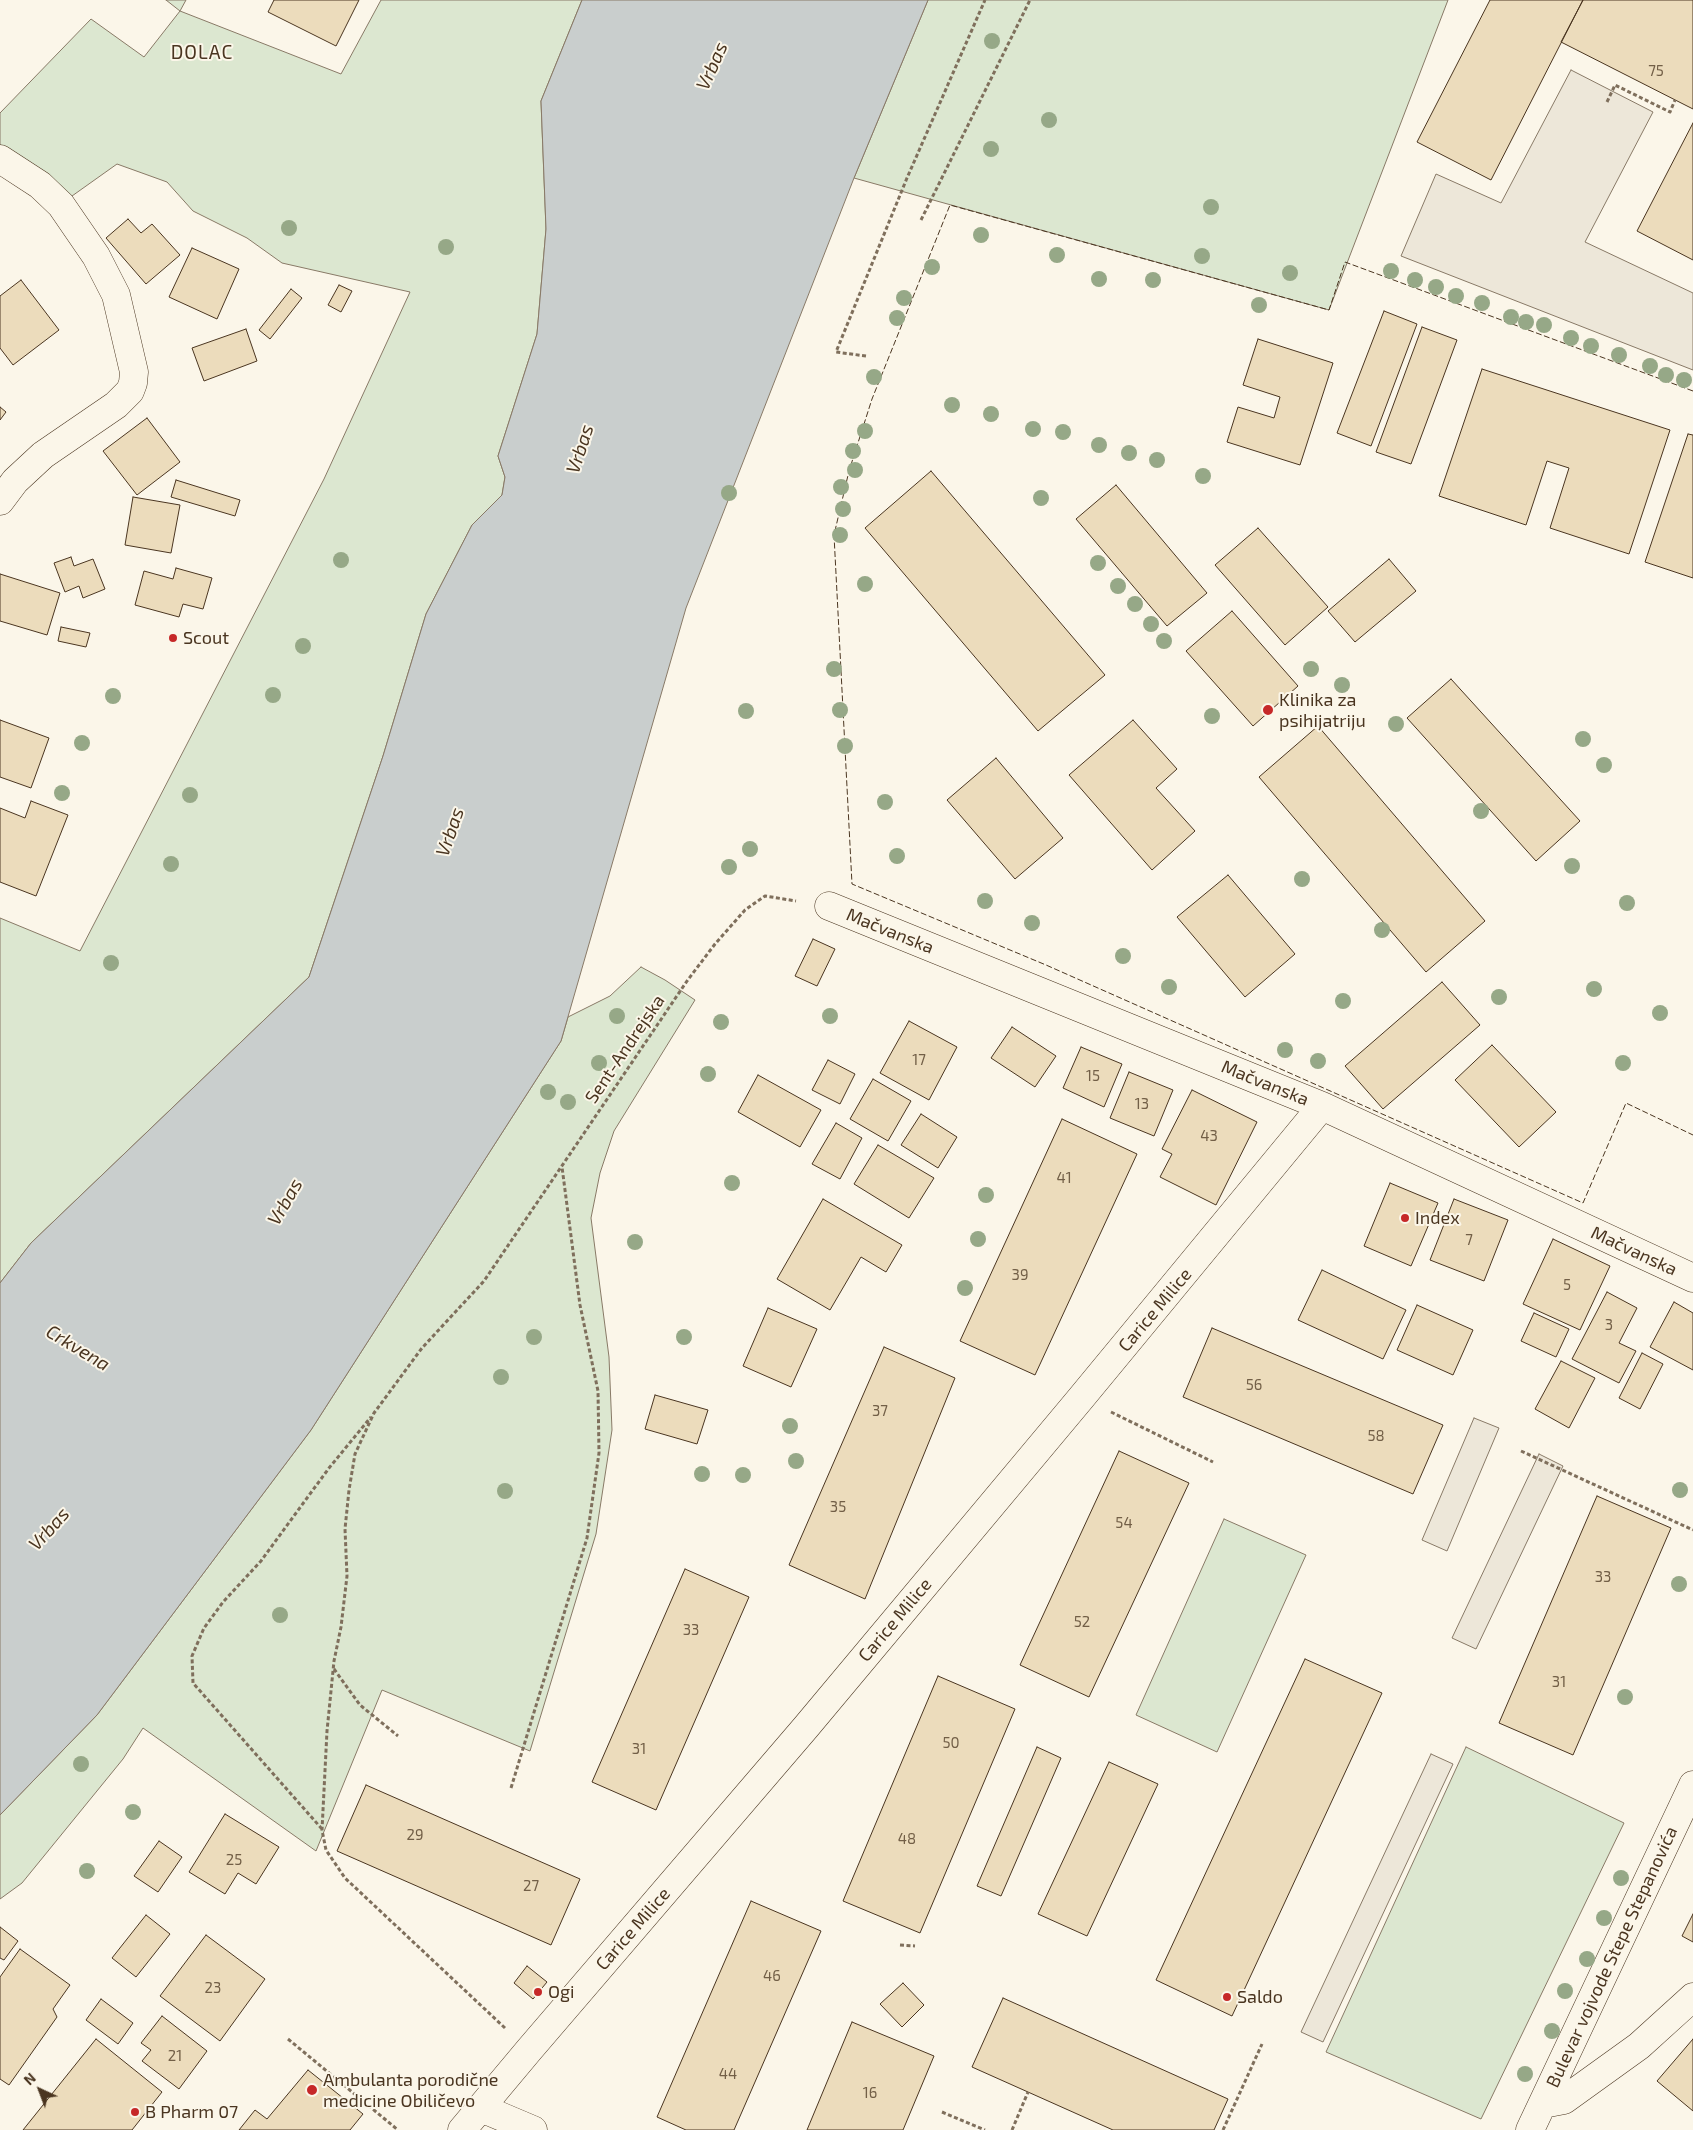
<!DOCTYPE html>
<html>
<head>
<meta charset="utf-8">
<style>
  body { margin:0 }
  #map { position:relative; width:1693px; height:2130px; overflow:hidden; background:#fbf6e9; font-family:"Exo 2",sans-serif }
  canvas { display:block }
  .north { position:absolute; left:15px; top:2065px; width:50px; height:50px; -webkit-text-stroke:4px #fbf6e9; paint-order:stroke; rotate:317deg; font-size:14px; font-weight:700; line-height:20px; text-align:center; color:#4a3520 }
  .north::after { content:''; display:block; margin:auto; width:18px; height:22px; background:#4a3520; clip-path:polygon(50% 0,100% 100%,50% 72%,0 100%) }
</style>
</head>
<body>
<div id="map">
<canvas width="1693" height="2130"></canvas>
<div class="north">N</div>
</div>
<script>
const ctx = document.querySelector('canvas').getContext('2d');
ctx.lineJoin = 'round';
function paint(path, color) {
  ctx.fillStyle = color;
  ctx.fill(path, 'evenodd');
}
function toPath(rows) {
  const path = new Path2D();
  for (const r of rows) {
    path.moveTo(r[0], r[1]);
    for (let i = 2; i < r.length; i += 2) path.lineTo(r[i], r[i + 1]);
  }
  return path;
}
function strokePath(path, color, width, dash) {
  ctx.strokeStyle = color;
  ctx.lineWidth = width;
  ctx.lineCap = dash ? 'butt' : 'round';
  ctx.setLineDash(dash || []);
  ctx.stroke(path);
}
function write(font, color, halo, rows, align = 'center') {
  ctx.font = font + ' "Exo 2",sans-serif';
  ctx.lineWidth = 4;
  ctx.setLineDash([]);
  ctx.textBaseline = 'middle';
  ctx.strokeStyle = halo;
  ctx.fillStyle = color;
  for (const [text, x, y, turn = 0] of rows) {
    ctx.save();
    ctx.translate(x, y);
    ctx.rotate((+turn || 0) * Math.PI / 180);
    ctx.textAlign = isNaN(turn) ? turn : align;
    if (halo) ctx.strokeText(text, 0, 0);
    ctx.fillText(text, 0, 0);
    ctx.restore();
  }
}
const green = toPath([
  [166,0,186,0,180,11,341,74,381,0,582,0,541,101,546,229,537,334,498,456,505,477,502,495,472,525,426,614,383,756,309,977,31,1243,0,1283,0,918,80,951,324,479,410,292,282,263,247,238,193,211,167,182,117,164,72,196,43,173,0,150,0,113,91,19,144,57,180,11,166,0],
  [928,0,1448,0,1329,310,854,178,928,0],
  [641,967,665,980,695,1000,614,1131,600,1173,591,1218,609,1357,612,1430,596,1534,530,1751,382,1690,316,1851,143,1728,123,1759,22,1883,0,1899,0,1815,97,1715,311,1430,561,1041,568,1017,610,996,641,967],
  [1224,1519,1306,1555,1217,1752,1136,1715,1224,1519],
  [1466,1747,1624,1823,1481,2119,1326,2052,1466,1747]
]);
paint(green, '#dce7d0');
strokePath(green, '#887966', 1);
const parking = toPath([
  [1571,70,1653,112,1585,242,1693,293,1693,370,1401,256,1436,174,1501,203,1571,70],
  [1474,1418,1499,1428,1447,1551,1422,1540,1474,1418],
  [1539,1454,1563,1466,1476,1649,1452,1638,1539,1454],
  [1431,1754,1453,1764,1323,2042,1301,2032,1431,1754]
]);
paint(parking, '#ede7d9');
strokePath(parking, '#887966', 1);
const water = toPath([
  [582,0,928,0,854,178,686,608,561,1041,311,1430,97,1715,0,1815,0,1283,31,1243,309,977,383,756,426,614,472,525,502,495,505,477,498,456,537,334,546,229,541,101,582,0]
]);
paint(water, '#c9cecd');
strokePath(water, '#887966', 1);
const building = toPath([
  [274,0,359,0,336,46,268,12,274,0],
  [1490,0,1583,0,1491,180,1417,142,1490,0],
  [1583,0,1693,0,1693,109,1561,42,1583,0],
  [1693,123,1693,260,1637,231,1693,123],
  [128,219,141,233,152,224,180,255,146,284,106,238,128,219],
  [192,248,239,269,217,319,169,297,192,248],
  [21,280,59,330,13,365,0,348,0,296,21,280],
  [339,285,352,291,341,312,328,305,339,285],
  [291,289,302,298,270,339,259,330,291,289],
  [1384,311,1417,324,1371,446,1337,433,1384,311],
  [1422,327,1457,340,1411,464,1376,452,1422,327],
  [246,329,257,361,204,381,192,348,246,329],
  [1258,339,1333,363,1300,465,1227,442,1238,407,1274,418,1280,397,1243,385,1258,339],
  [1482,369,1670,430,1629,554,1550,528,1569,468,1547,461,1526,525,1439,496,1482,369],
  [0,407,6,412,0,420,0,407],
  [147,418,180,462,137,495,103,451,147,418],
  [1688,434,1693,435,1693,578,1645,562,1688,434],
  [931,471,1105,675,1038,731,865,528,931,471],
  [176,480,240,500,235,516,171,497,176,480],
  [1116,485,1207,593,1167,626,1076,519,1116,485],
  [133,497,180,505,171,553,125,545,133,497],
  [1258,528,1328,607,1285,645,1215,565,1258,528],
  [71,557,74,566,93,559,105,589,83,598,79,586,65,592,54,563,71,557],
  [1389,559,1416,591,1355,642,1328,611,1389,559],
  [176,568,212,578,203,609,183,604,179,617,135,605,144,571,173,579,176,568],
  [0,574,60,593,47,635,0,621,0,574],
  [1232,611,1298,686,1253,726,1186,651,1232,611],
  [61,627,90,633,86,647,58,641,61,627],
  [1451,679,1580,821,1536,861,1407,718,1451,679],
  [0,720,49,738,31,788,0,777,0,720],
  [1133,720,1177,769,1156,788,1195,831,1152,870,1069,775,1133,720],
  [1318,726,1485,921,1426,972,1259,777,1318,726],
  [996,758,1063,838,1015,879,947,800,996,758],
  [31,801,68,815,36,896,0,882,0,808,25,818,31,801],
  [1228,875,1295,954,1245,997,1177,917,1228,875],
  [813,939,835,949,817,986,795,976,813,939],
  [1442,982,1480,1025,1383,1109,1345,1066,1442,982],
  [909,1021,957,1047,929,1100,880,1073,909,1021],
  [1012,1027,1056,1056,1035,1087,991,1058,1012,1027],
  [1492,1045,1556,1112,1519,1147,1455,1080,1492,1045],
  [1081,1047,1122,1064,1104,1107,1063,1088,1081,1047],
  [828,1060,855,1074,840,1104,812,1090,828,1060],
  [1129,1072,1173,1090,1154,1136,1110,1118,1129,1072],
  [758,1075,821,1110,800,1147,738,1112,758,1075],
  [873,1079,911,1101,888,1141,850,1119,873,1079],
  [1192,1090,1257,1122,1216,1205,1160,1177,1172,1154,1162,1149,1192,1090],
  [921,1114,957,1137,938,1168,901,1145,921,1114],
  [1062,1119,1137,1154,1035,1375,960,1341,1062,1119],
  [836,1123,862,1138,840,1179,812,1164,836,1123],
  [878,1145,934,1178,909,1218,854,1184,878,1145],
  [1390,1183,1438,1203,1411,1266,1364,1246,1390,1183],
  [823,1199,902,1245,886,1272,861,1257,830,1310,777,1279,823,1199],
  [1454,1199,1508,1220,1484,1281,1430,1260,1454,1199],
  [1553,1239,1610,1266,1580,1330,1523,1304,1553,1239],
  [1322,1270,1406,1310,1383,1359,1298,1320,1322,1270],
  [1607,1292,1637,1308,1619,1343,1636,1351,1619,1383,1572,1359,1607,1292],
  [1674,1302,1693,1313,1693,1370,1650,1347,1674,1302],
  [1417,1305,1473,1330,1453,1375,1397,1350,1417,1305],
  [768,1308,817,1329,791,1387,743,1366,768,1308],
  [1534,1313,1569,1329,1556,1357,1521,1341,1534,1313],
  [1212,1328,1443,1425,1413,1494,1183,1397,1212,1328],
  [884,1347,955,1378,865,1599,789,1565,884,1347],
  [1642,1353,1663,1364,1640,1409,1619,1398,1642,1353],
  [1561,1361,1595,1378,1569,1428,1535,1409,1561,1361],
  [655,1395,708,1410,697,1444,645,1429,655,1395],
  [1119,1451,1189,1483,1089,1697,1020,1665,1119,1451],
  [1597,1496,1671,1528,1573,1755,1499,1723,1597,1496],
  [685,1569,749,1597,656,1810,592,1782,685,1569],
  [1305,1659,1382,1693,1232,2016,1156,1980,1305,1659],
  [938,1676,1015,1709,920,1933,843,1901,938,1676],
  [1037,1747,1061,1758,1001,1896,977,1886,1037,1747],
  [1109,1762,1158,1784,1087,1936,1038,1914,1109,1762],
  [366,1785,580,1879,551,1945,337,1851,366,1785],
  [225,1814,279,1847,256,1884,238,1873,225,1894,189,1872,225,1814],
  [159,1841,182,1857,158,1892,134,1876,159,1841],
  [751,1901,821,1931,734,2130,686,2130,657,2117,751,1901],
  [1693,1914,1693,1942,1682,1936,1693,1914],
  [146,1915,170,1934,136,1977,112,1958,146,1915],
  [0,1927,18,1941,4,1960,0,1958,0,1927],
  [206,1935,265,1979,220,2041,160,1996,206,1935],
  [20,1949,70,1985,53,2009,57,2017,9,2085,0,2079,0,1977,20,1949],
  [527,1966,547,1982,533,1999,514,1983,527,1966],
  [903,1983,924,2005,902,2027,880,2004,903,1983],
  [1003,1998,1228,2099,1214,2130,1113,2130,972,2067,1003,1998],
  [101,1999,133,2023,118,2044,86,2020,101,1999],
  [162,2016,207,2051,179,2089,142,2061,151,2050,141,2043,162,2016],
  [852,2022,934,2056,903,2130,807,2130,852,2022],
  [96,2039,162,2092,132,2130,23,2130,96,2039],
  [1693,2039,1693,2111,1657,2081,1693,2039],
  [308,2070,363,2114,350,2130,239,2130,255,2110,267,2119,308,2070]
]);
paint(building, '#ecdcbc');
strokePath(building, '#4a3520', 1);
const minor = toPath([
  [0,159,40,185,61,205,96,256,116,295,134,372,133,383,130,391,116,405,43,455,15,481,0,501],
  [829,906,1322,1106,1693,1278],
  [1543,2104,1564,2100,1639,2046,1693,1997],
  [481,2108,533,2130],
  [462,2130,529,2050,806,1727,1081,1398,1322,1106],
  [1530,2130,1693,1785]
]);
strokePath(minor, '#4a3520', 29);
strokePath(toPath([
  [1607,102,1615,85,1670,112,1675,100],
  [921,220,1030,0],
  [866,356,836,352,907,178,985,0],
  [1111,1412,1213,1462],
  [1521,1451,1693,1530],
  [334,1669,360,1705,398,1736],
  [511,1788,587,1538,599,1453,598,1391,580,1305,562,1167],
  [322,1829,193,1683,192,1656,204,1628,223,1602,261,1561,329,1468,371,1417],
  [900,1945,915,1946],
  [505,2028,345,1878,326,1850,322,1830,327,1731,334,1661,341,1627,347,1576,345,1529,349,1490,355,1454,374,1413,422,1348,484,1281,687,981,715,944,745,910,765,896,796,901],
  [288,2039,398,2130],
  [942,2112,985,2130],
  [1012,2130,1028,2092],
  [1223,2130,1262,2044]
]), '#7f6f5c', 3, [4, 2.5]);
strokePath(minor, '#fbf6e9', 28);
strokePath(toPath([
  [1693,391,1345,262,1329,310,950,205,872,399,849,471,834,535,852,884,1046,965,1583,1203,1626,1103,1693,1135]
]), '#4a3520', 1, [6, 2.5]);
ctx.fillStyle = '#96a887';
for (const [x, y] of [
  [992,41],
  [1049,120],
  [991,149],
  [1211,207],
  [289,228],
  [981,235],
  [446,247],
  [1057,255],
  [1202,256],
  [932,267],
  [1391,271],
  [1290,273],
  [1099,279],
  [1153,280],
  [1415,280],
  [1436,287],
  [1456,296],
  [904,298],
  [1482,303],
  [1259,305],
  [1511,317],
  [897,318],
  [1526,322],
  [1544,325],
  [1571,338],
  [1591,346],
  [1619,355],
  [1650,366],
  [1666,375],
  [874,377],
  [1684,380],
  [952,405],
  [991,414],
  [1033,429],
  [865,431],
  [1063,432],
  [1099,445],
  [853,451],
  [1129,453],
  [1157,460],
  [855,470],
  [1203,476],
  [841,487],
  [729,493],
  [1041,498],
  [843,509],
  [840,535],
  [341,560],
  [1098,563],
  [865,584],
  [1118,586],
  [1135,604],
  [1151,624],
  [1164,641],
  [303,646],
  [834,669],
  [1311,669],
  [1342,685],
  [273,695],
  [113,696],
  [840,710],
  [746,711],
  [1212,716],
  [1396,724],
  [1583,739],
  [82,743],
  [845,746],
  [1604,765],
  [62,793],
  [190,795],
  [885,802],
  [1481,811],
  [750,849],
  [897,856],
  [171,864],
  [1572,866],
  [729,867],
  [1302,879],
  [985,901],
  [1627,903],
  [1032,923],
  [1382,930],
  [1123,956],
  [111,963],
  [1169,987],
  [1594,989],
  [1499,997],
  [1343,1001],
  [1660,1013],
  [617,1016],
  [830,1016],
  [721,1022],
  [1285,1050],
  [1318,1061],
  [599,1063],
  [1623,1063],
  [708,1074],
  [548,1092],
  [568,1102],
  [732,1183],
  [986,1195],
  [978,1239],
  [635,1242],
  [965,1288],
  [534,1337],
  [684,1337],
  [501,1377],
  [790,1426],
  [796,1461],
  [702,1474],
  [743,1475],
  [1680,1490],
  [505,1491],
  [1679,1584],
  [280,1615],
  [1625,1697],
  [81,1764],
  [133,1812],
  [87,1871],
  [1621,1878],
  [1604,1918],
  [1587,1959],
  [1565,1991],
  [1552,2031],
  [1525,2074]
]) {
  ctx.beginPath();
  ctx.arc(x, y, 8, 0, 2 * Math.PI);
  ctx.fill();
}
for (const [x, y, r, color] of [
  [173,638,5,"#c62828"],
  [1268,710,6,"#c62828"],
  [1405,1218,5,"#c62828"],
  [538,1992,5,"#c62828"],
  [1227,1997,5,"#c62828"],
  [312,2090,6,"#c62828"],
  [135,2112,5,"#c62828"]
]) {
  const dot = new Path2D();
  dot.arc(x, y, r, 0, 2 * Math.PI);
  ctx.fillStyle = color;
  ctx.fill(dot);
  strokePath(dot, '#fbf6e9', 2);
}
write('15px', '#725f47', null, [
  ["75",1656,71],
  ["17",919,1060],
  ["15",1093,1076],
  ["13",1142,1104],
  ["43",1209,1136],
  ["41",1064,1178],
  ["7",1469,1240],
  ["39",1020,1275],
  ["5",1567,1285],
  ["3",1609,1325],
  ["56",1254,1385],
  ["37",880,1411],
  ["58",1376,1436],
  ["35",838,1507],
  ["54",1124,1523],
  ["33",1603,1577],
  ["52",1082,1622],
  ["33",691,1630],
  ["31",1559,1682],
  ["50",951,1743],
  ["31",639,1749],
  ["29",415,1835],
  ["48",907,1839],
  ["25",234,1860],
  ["27",531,1886],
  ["46",772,1976],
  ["23",213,1988],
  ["21",175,2056],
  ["44",728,2074],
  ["16",870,2093]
]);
write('18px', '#4a3520', '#fbf6e9', [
  ["Scout",183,638],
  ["Klinika za",1279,700],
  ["psihijatriju",1279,721],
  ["Index",1415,1218],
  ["Ogi",548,1992],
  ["Saldo",1237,1997],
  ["Ambulanta porodične",323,2080],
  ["medicine Obiličevo",323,2101],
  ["B Pharm 07",145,2112]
], 'left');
write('18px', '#4a3520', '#fbf6e9', [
  ["Mačvanska",890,931,22],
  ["Sent-Andrejska",625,1049,-56],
  ["Mačvanska",1265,1083,22],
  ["Mačvanska",1634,1251,25],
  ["Carice Milice",1155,1310,-50],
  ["Carice Milice",895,1620,-50],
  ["Carice Milice",633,1929,-49],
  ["Bulevar vojvode Stepe Stepanovića",1612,1957,-65]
]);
ctx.letterSpacing = '1px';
write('19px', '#4a3520', '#fbf6e9', [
  ["DOLAC",202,53]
]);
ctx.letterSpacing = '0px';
write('italic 19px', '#4a3520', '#fbf6e9', [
  ["Vrbas",712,66,-66],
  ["Vrbas",580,449,-72],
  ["Vrbas",450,832,-71],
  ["Vrbas",285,1202,-60],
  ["Crkvena",78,1348,31],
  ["Vrbas",49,1529,-48]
]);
</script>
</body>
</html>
